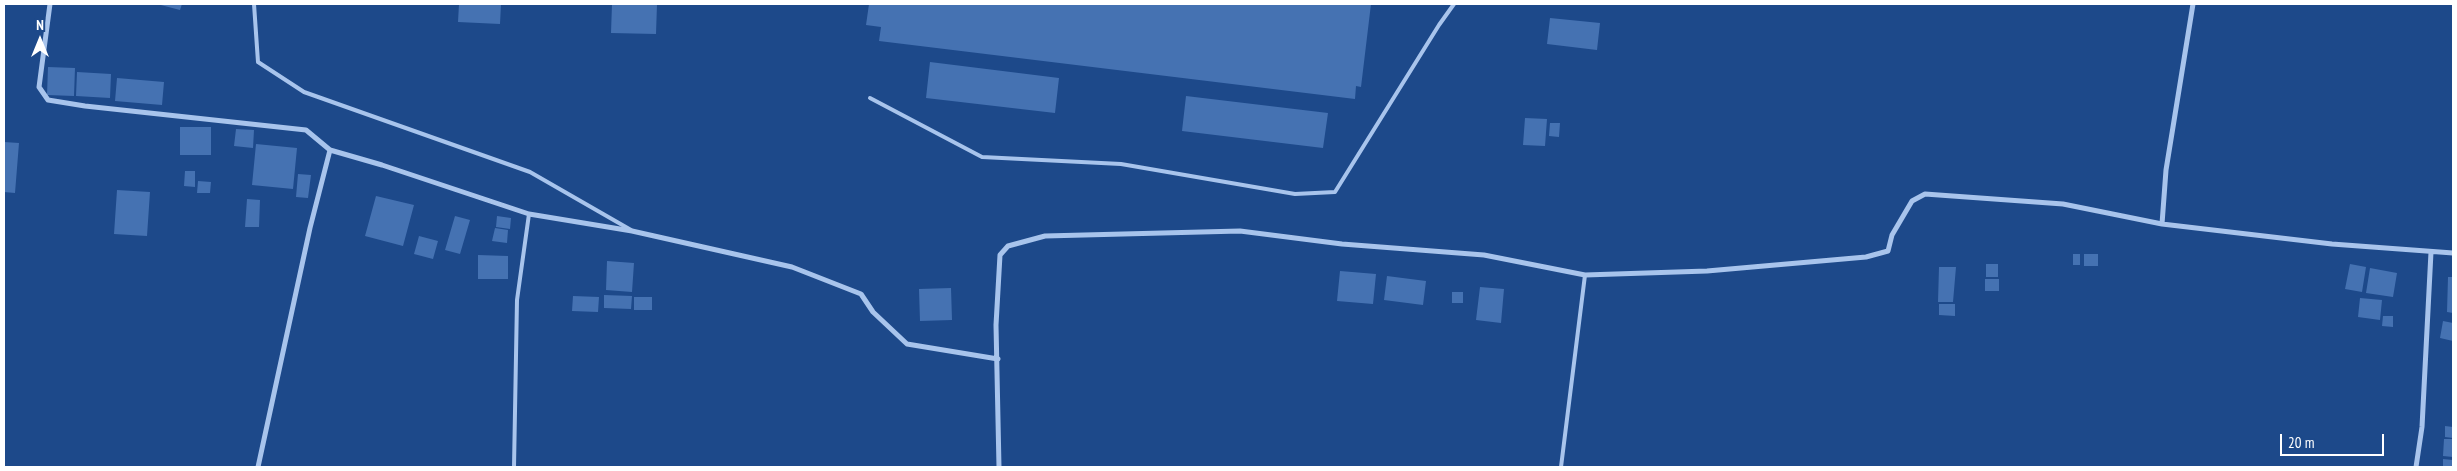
<!DOCTYPE html>
<html>
<head>
<meta charset="utf-8">
<style>
  body { margin:0 }
  #map { position:relative; width:2457px; height:471px; overflow:hidden; background:#1d498a; font-family:"PT Sans Narrow",sans-serif }
  canvas { display:block }
  .frame { position:absolute; inset:0; border:5px solid #fff; pointer-events:none }
  .north { position:absolute; left:15px; top:15px; width:50px; height:50px; -webkit-text-stroke:4px #1d498a; paint-order:stroke; rotate:0deg; font-size:14px; font-weight:700; line-height:20px; text-align:center; color:#fff }
  .north::after { content:''; display:block; margin:auto; width:18px; height:22px; background:#fff; clip-path:polygon(50% 0,100% 100%,50% 72%,0 100%) }
  .scale { position:absolute; left:2280px; top:434px; width:104px; height:22px; box-sizing:border-box; border:2px solid #fff; border-top:0; padding-left:6px; font-size:15px; line-height:18px; white-space:nowrap; color:#fff; -webkit-text-stroke:4px #1d498a; paint-order:stroke }
</style>
</head>
<body>
<div id="map">
<canvas width="2457" height="471"></canvas>
<div class="frame"></div>
<div class="north">N</div>
<div class="scale">20 m</div>
</div>
<script>
const ctx = document.querySelector('canvas').getContext('2d');
ctx.lineJoin = 'round';
function paint(path, color) {
  ctx.fillStyle = color;
  ctx.fill(path, 'evenodd');
}
function toPath(rows) {
  const path = new Path2D();
  for (const r of rows) {
    path.moveTo(r[0], r[1]);
    for (let i = 2; i < r.length; i += 2) path.lineTo(r[i], r[i + 1]);
  }
  return path;
}
function strokePath(path, color, width, dash) {
  ctx.strokeStyle = color;
  ctx.lineWidth = width;
  ctx.lineCap = dash ? 'butt' : 'round';
  ctx.setLineDash(dash || []);
  ctx.stroke(path);
}
paint(toPath([
  [157,4,182,4,180,10],
  [459,4,501,4,500,24,458,22],
  [612,4,657,4,656,34,611,33],
  [869,4,1371,4,1361,87,1356,86,1355,99,879,41,881,27,866,25],
  [1550,18,1600,23,1597,50,1547,44],
  [930,62,1059,78,1055,113,926,98],
  [48,67,75,68,74,96,47,95],
  [77,72,111,74,110,98,76,96],
  [117,78,164,82,162,105,115,101],
  [1186,96,1328,113,1323,148,1182,131],
  [1525,118,1547,119,1545,146,1523,145],
  [1550,123,1560,123,1559,137,1549,136],
  [180,127,211,127,211,155,180,155],
  [236,129,254,130,253,148,234,146],
  [4,142,19,143,15,193,4,192],
  [256,144,297,148,293,189,252,185],
  [185,171,195,171,195,187,184,186],
  [298,174,311,175,308,198,296,197],
  [198,181,211,182,210,193,197,193],
  [117,190,150,192,147,236,114,234],
  [376,196,414,205,403,246,365,236],
  [247,199,260,200,259,227,245,227],
  [455,216,470,220,460,254,445,250],
  [497,216,511,218,510,229,496,227],
  [495,228,508,230,507,243,492,241],
  [419,236,438,241,433,259,414,254],
  [2073,254,2080,254,2080,265,2073,265],
  [2084,254,2098,254,2098,266,2084,266],
  [478,255,508,256,508,279,478,279],
  [607,261,634,263,632,292,606,290],
  [1986,264,1998,264,1998,277,1986,277],
  [2350,264,2366,267,2362,292,2345,289],
  [1939,267,1956,267,1953,302,1938,302],
  [2370,268,2397,273,2393,297,2366,293],
  [1340,271,1376,274,1373,304,1337,301],
  [1387,276,1426,281,1423,305,1384,300],
  [2448,277,2453,277,2453,313,2447,312],
  [1985,279,1999,279,1999,291,1985,291],
  [1480,287,1504,289,1501,323,1476,320],
  [951,288,952,320,920,321,919,289],
  [1452,292,1463,292,1463,303,1452,303],
  [604,295,632,296,631,309,604,308],
  [573,296,599,297,598,312,572,311],
  [634,297,652,297,652,310,634,310],
  [2360,298,2382,300,2380,320,2358,317],
  [1939,304,1955,304,1955,316,1939,315],
  [2383,316,2393,316,2393,327,2382,326],
  [2443,321,2453,323,2453,341,2440,338],
  [2445,426,2453,427,2453,438,2445,437],
  [2444,439,2453,439,2453,457,2443,456],
  [2443,459,2453,460,2453,467,2443,467]
]), '#4572b2');
strokePath(toPath([
  [254,4,258,62,304,92,530,172,631,230],
  [870,98,982,157,1121,164,1295,194,1335,192,1439,25,1454,4],
  [514,467,517,300,529,214],
  [1561,467,1585,275]
]), '#a8c4ec', 4);
strokePath(toPath([
  [50,4,39,87,48,100,85,106,306,130,330,150,382,165,529,214,632,231,792,267,861,294,873,312,907,344,998,359],
  [2162,224,2166,170,2193,4],
  [258,467,310,228,330,150],
  [999,467,996,325,1000,255,1008,246,1045,236,1240,231,1342,244,1484,255,1585,275,1707,271,1866,257,1888,251,1892,235,1912,201,1925,194,2063,204,2162,224,2332,244,2453,253],
  [2416,467,2422,427,2431,252]
]), '#a8c4ec', 5);
</script>
</body>
</html>
